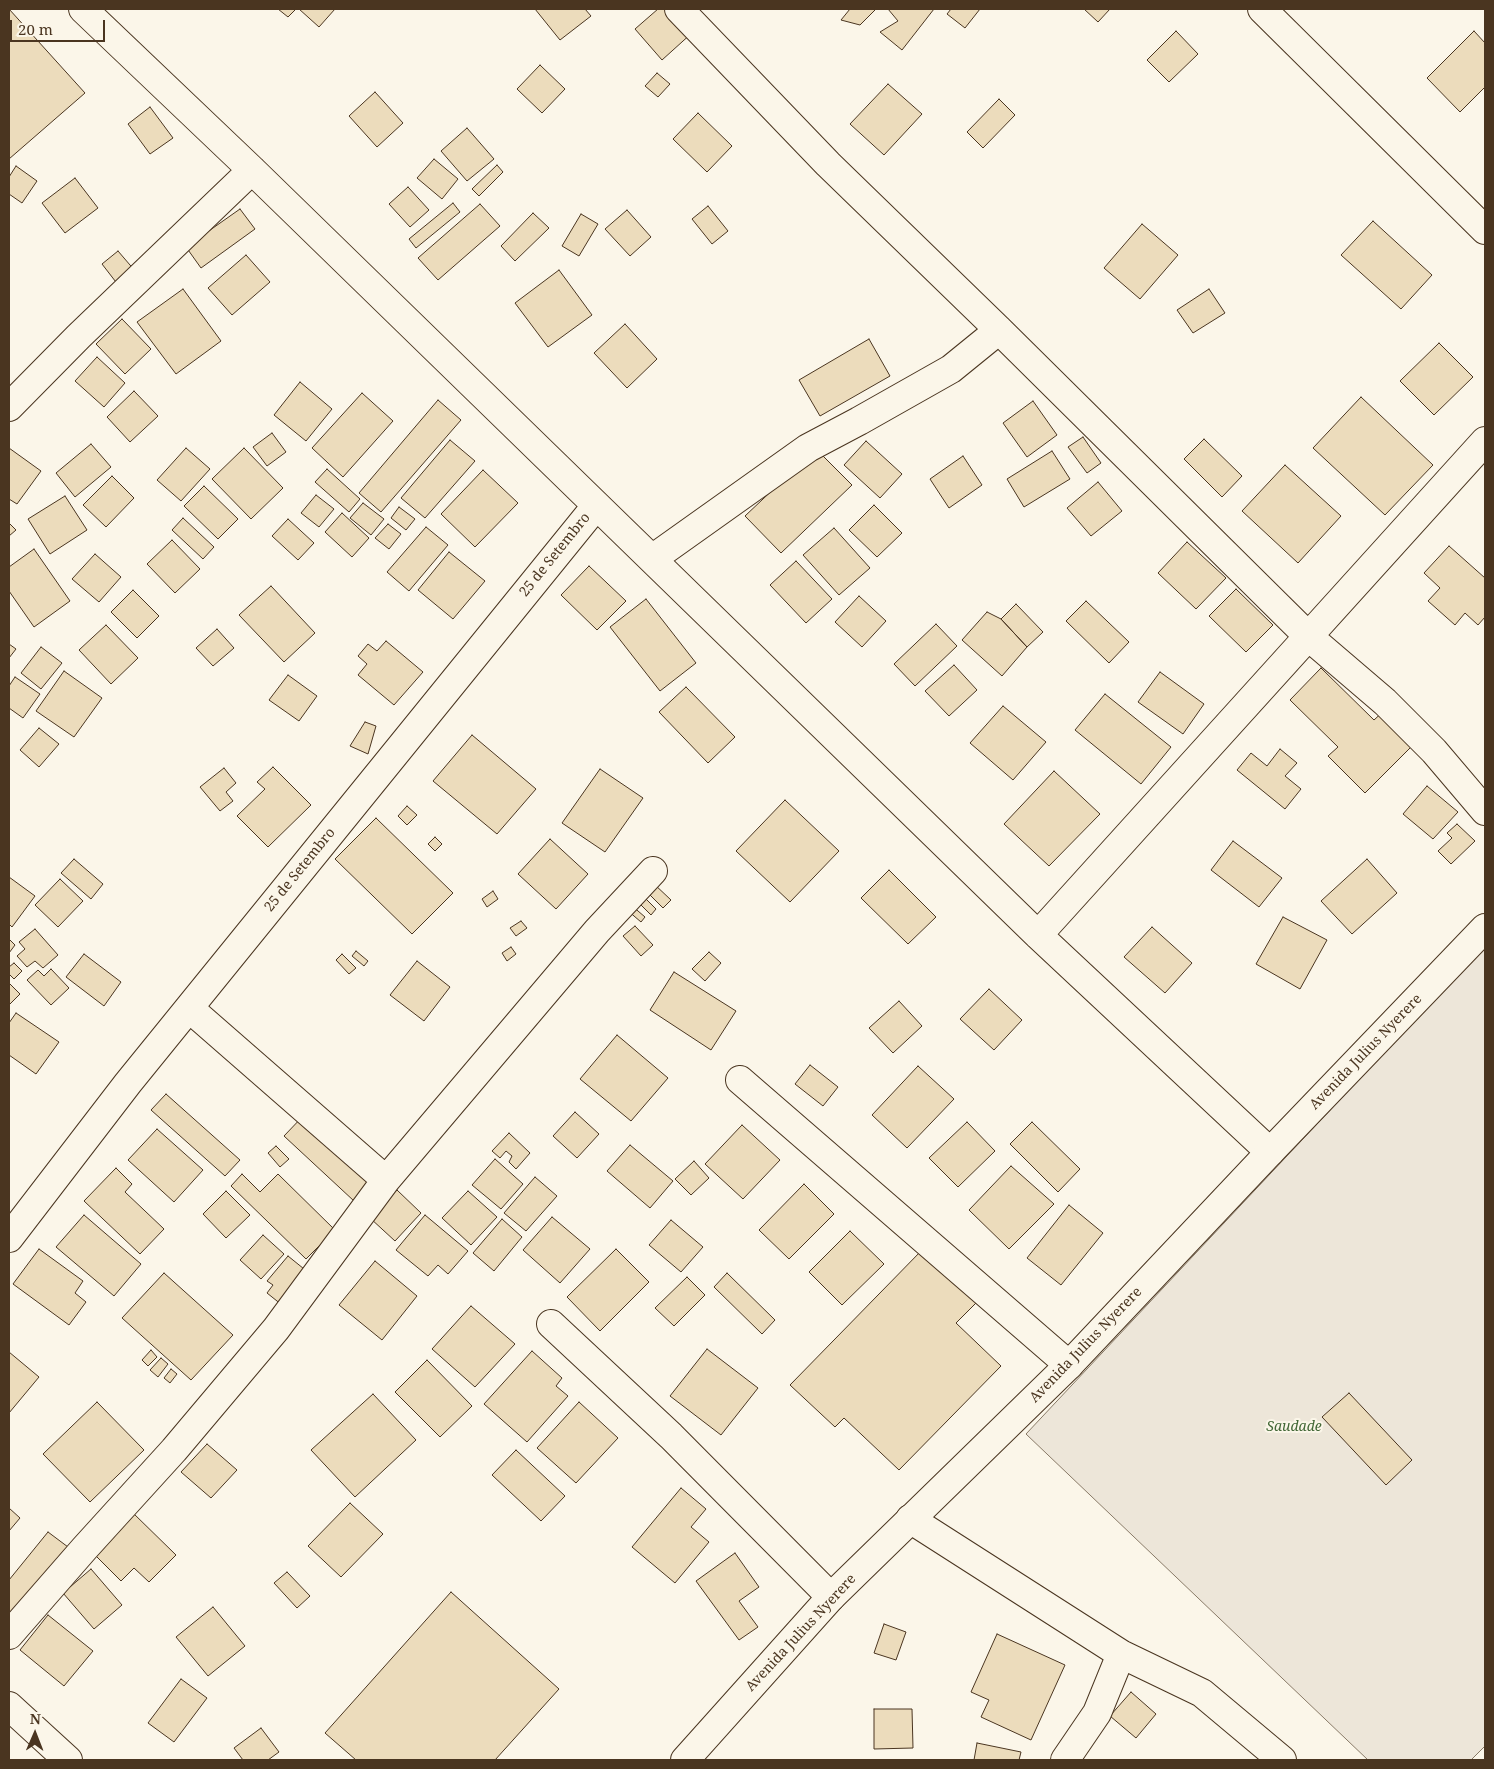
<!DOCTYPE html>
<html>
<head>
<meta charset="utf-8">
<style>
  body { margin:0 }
  #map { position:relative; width:1494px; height:1769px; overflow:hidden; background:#fbf6e9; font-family:"Noto Serif",serif }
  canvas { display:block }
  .frame { position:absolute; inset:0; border:10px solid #4a3520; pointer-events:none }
  .north { position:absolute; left:10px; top:1709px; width:50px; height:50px; -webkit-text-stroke:4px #fbf6e9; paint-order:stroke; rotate:1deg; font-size:14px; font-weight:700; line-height:20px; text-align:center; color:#4a3520 }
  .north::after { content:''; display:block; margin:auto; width:18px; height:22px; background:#4a3520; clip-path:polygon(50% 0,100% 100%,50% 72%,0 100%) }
  .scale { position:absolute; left:10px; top:20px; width:95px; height:22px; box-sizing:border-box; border:2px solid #4a3520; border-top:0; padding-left:6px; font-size:15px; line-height:18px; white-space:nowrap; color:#4a3520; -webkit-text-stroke:4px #fbf6e9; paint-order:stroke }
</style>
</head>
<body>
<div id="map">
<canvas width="1494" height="1769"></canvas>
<div class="frame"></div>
<div class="north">N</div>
<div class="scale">20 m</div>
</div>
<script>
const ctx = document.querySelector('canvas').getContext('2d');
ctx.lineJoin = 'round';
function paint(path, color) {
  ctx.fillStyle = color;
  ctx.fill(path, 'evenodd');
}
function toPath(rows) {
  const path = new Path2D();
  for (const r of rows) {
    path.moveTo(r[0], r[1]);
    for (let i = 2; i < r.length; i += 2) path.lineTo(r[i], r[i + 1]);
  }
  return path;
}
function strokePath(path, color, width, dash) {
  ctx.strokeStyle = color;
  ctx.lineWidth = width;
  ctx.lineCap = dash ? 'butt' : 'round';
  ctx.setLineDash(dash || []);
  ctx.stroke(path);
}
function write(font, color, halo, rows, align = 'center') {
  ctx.font = font + ' "Noto Serif",serif';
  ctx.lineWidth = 4;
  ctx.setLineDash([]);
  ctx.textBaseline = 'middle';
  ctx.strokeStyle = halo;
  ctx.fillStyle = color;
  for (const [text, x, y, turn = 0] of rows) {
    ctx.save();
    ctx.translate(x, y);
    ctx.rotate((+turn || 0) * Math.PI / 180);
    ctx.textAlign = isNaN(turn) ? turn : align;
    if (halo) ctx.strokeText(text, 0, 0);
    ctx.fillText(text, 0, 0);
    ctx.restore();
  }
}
const green = toPath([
  [1485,945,1485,1746,1471,1760,1368,1760,1026,1434,1485,945]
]);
paint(green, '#ede6d9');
strokePath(green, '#887966', 1);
const building = toPath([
  [9,9,85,93,9,159,9,9],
  [278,9,296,9,288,17,278,9],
  [299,9,335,9,319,27,299,9],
  [535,9,585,9,591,16,560,40,535,9],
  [658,9,672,9,693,32,662,60,635,29,658,9],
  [850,9,876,9,860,25,841,20,850,9],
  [888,9,934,9,902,50,880,32,898,21,888,9],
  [951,9,980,9,965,28,947,14,951,9],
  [1084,9,1110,9,1098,22,1084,9],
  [1176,31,1198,54,1169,82,1147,60,1176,31],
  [1474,31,1485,43,1485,87,1460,112,1427,78,1474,31],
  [540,65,565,89,542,113,517,89,540,65],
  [657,73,670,84,658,97,645,86,657,73],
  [888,84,922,114,884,155,850,124,888,84],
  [375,92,403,123,377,147,349,116,375,92],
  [999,99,1015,115,983,148,967,132,999,99],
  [150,107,173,138,150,154,128,124,150,107],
  [698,113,732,146,707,172,673,139,698,113],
  [467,128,494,159,467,181,441,151,467,128],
  [434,159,458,179,442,199,417,178,434,159],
  [497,165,503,172,479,196,472,189,497,165],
  [16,166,37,181,22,203,9,194,9,177,16,166],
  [75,178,98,208,65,233,42,203,75,178],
  [408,187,429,210,410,227,389,204,408,187],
  [453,203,460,212,416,248,409,239,453,203],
  [480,204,500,226,438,280,418,258,480,204],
  [708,206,728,231,712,244,692,219,708,206],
  [240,209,255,229,201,268,186,247,240,209],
  [627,210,651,237,630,256,605,229,627,210],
  [533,213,549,228,515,261,501,246,533,213],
  [581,214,598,224,579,256,562,246,581,214],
  [1373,221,1432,275,1401,309,1341,255,1373,221],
  [1142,224,1178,255,1140,299,1104,268,1142,224],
  [118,251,136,272,119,286,102,264,118,251],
  [246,255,270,282,232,315,208,288,246,255],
  [559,270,592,315,548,347,515,303,559,270],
  [183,289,221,341,176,374,137,322,183,289],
  [1209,289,1225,313,1193,333,1177,310,1209,289],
  [122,319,151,349,125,374,96,344,122,319],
  [625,324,657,359,627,388,594,353,625,324],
  [869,339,890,376,820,416,799,380,869,339],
  [1439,343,1473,377,1434,415,1400,381,1439,343],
  [97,357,125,383,104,407,75,381,97,357],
  [300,382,332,409,306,441,274,415,300,382],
  [134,391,158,416,130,442,107,417,134,391],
  [362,393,393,421,343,477,312,448,362,393],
  [1361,397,1433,465,1385,515,1313,448,1361,397],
  [438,400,461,420,381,512,359,493,438,400],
  [1033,401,1057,435,1027,457,1003,423,1033,401],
  [272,433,286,452,267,466,253,447,272,433],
  [1083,437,1101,463,1087,473,1068,447,1083,437],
  [1204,439,1242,476,1222,497,1184,459,1204,439],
  [450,440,475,461,425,518,401,498,450,440],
  [866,441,902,474,880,498,844,465,866,441],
  [91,444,111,467,75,497,56,473,91,444],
  [9,448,41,471,17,504,9,499,9,448],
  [186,448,210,469,181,501,157,480,186,448],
  [244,448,283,488,251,519,212,479,244,448],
  [816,449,852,485,781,553,745,516,816,449],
  [1052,451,1070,479,1024,507,1007,479,1052,451],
  [963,456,982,485,949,508,930,479,963,456],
  [1285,465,1341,516,1298,563,1242,511,1285,465],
  [327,469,360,499,349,512,315,482,327,469],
  [483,470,518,503,475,547,441,514,483,470],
  [112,476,134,498,106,527,83,505,112,476],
  [1098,482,1122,511,1091,536,1067,508,1098,482],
  [204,486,238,519,218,539,184,506,204,486],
  [316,495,334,509,319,527,301,513,316,495],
  [65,496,87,530,50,554,28,519,65,496],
  [363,503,384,519,371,535,350,518,363,503],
  [874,505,902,533,877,557,849,530,874,505],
  [399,507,415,519,406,530,391,518,399,507],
  [342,513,369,538,352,557,325,532,342,513],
  [183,518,214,547,203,559,172,530,183,518],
  [288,519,314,543,298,560,272,536,288,519],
  [9,523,16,530,9,536,9,523],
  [388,524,401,534,389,549,375,538,388,524],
  [426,527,448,545,409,591,387,572,426,527],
  [834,528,870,568,839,595,803,555,834,528],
  [172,540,200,569,175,593,147,564,172,540],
  [1187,542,1226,578,1196,609,1158,573,1187,542],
  [1449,546,1485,578,1485,617,1478,625,1465,613,1455,625,1428,601,1440,588,1424,573,1449,546],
  [34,549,70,601,34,627,9,591,9,567,34,549],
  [449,552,485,581,453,619,418,590,449,552],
  [95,554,121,577,99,602,72,579,95,554],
  [796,561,832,599,806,623,770,585,796,561],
  [589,566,626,601,597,630,561,595,589,566],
  [271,586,315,633,284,662,239,615,271,586],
  [1236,589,1273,625,1246,652,1209,616,1236,589],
  [133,590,159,616,137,638,111,612,133,590],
  [859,596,886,621,862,647,835,622,859,596],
  [646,599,696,663,660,691,610,627,646,599],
  [1086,601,1129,642,1109,663,1066,621,1086,601],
  [1016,604,1043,632,1027,647,1001,619,1016,604],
  [987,612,1001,619,1027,647,1002,676,962,640,987,612],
  [936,624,957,646,915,686,894,664,936,624],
  [106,625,138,658,111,684,79,650,106,625],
  [217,629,234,648,213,666,196,648,217,629],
  [386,641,423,672,394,705,358,675,367,664,358,656,368,644,377,651,386,641],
  [9,644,16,649,9,658,9,644],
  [41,647,62,663,41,689,21,673,41,647],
  [954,665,977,690,949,716,925,691,954,665],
  [1321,668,1374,720,1387,708,1419,739,1365,793,1328,756,1338,747,1290,700,1321,668],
  [64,671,102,698,74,737,36,711,64,671],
  [1160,672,1204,704,1183,734,1138,702,1160,672],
  [288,675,317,696,299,721,269,700,288,675],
  [15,677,40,694,23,718,9,708,9,686,15,677],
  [686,687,735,737,708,763,659,712,686,687],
  [1105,694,1171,747,1141,784,1075,730,1105,694],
  [1003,706,1046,742,1013,780,970,743,1003,706],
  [365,722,376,726,368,754,350,746,365,722],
  [39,728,59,744,39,767,20,750,39,728],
  [472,735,536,789,497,834,433,781,472,735],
  [1280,749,1297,763,1285,776,1301,789,1285,809,1237,770,1251,753,1267,766,1280,749],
  [273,767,311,805,268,847,237,816,265,789,257,782,273,767],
  [224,768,236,783,226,792,233,801,220,811,200,787,224,768],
  [600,769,643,798,605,852,562,823,600,769],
  [1054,771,1100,814,1049,866,1004,824,1054,771],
  [1427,786,1458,812,1433,839,1403,814,1427,786],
  [785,800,839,851,790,902,736,851,785,800],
  [407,806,417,815,407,825,398,816,407,806],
  [376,818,453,893,412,934,335,859,376,818],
  [1457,824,1475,841,1451,864,1438,851,1452,838,1447,833,1457,824],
  [435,837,442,844,435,851,428,844,435,837],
  [550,839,588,874,556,909,518,874,550,839],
  [1233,841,1282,878,1259,907,1211,870,1233,841],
  [74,859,103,884,91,899,61,873,74,859],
  [1367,859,1397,893,1352,934,1321,901,1367,859],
  [889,870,936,917,908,944,861,898,889,870],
  [9,877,35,896,12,927,9,924,9,877],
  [60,879,83,901,58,927,35,905,60,879],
  [653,883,671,900,663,908,646,891,653,883],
  [493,891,498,899,487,907,482,899,493,891],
  [642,895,656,909,651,915,637,901,642,895],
  [631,905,645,917,641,922,627,910,631,905],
  [1283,917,1327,940,1300,989,1256,964,1283,917],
  [521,921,527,928,516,936,510,928,521,921],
  [635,926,653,945,641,956,623,936,635,926],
  [1152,927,1192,963,1165,993,1124,957,1152,927],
  [35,929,58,955,43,968,35,961,27,967,17,956,25,949,19,942,35,929],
  [9,939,15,945,9,953,9,939],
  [511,947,516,954,507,961,502,953,511,947],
  [356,951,368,961,364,966,352,956,356,951],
  [709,952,721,963,705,981,692,969,709,952],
  [84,954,121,982,104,1006,66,977,84,954],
  [342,954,356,968,349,974,336,960,342,954],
  [417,961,450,987,424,1021,390,995,417,961],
  [14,963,22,971,14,979,9,974,9,967,14,963],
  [51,969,69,988,51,1005,27,980,38,970,44,976,51,969],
  [674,972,736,1011,711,1050,650,1010,674,972],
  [9,983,20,994,10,1004,9,1003,9,983],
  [989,989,1022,1020,994,1050,960,1019,989,989],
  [899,1001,922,1026,893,1053,869,1028,899,1001],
  [16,1013,59,1042,36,1074,9,1055,9,1023,16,1013],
  [617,1035,668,1078,631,1121,580,1079,617,1035],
  [810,1065,838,1087,823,1106,795,1084,810,1065],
  [918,1066,954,1099,907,1148,872,1115,918,1066],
  [166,1094,240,1160,225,1176,151,1110,166,1094],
  [575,1112,599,1134,577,1158,553,1136,575,1112],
  [305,1114,374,1179,354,1201,284,1136,305,1114],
  [967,1122,995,1151,958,1187,929,1158,967,1122],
  [1032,1122,1080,1169,1058,1192,1010,1144,1032,1122],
  [742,1125,780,1160,743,1199,705,1164,742,1125],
  [157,1129,203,1170,174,1202,128,1160,157,1129],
  [509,1133,530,1153,516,1169,509,1162,512,1156,506,1151,500,1158,492,1151,509,1133],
  [630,1145,673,1181,650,1208,607,1171,630,1145],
  [276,1146,289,1159,280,1167,268,1153,276,1146],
  [495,1159,523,1184,501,1209,472,1185,495,1159],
  [694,1161,709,1178,691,1195,675,1179,694,1161],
  [1011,1166,1054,1204,1009,1249,969,1210,1011,1166],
  [116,1168,132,1184,125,1192,164,1229,140,1254,84,1201,116,1168],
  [242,1174,260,1192,278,1174,335,1230,306,1259,231,1186,242,1174],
  [535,1177,557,1196,526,1231,504,1213,535,1177],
  [804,1184,834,1214,789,1259,759,1230,804,1184],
  [397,1190,421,1213,395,1241,370,1218,397,1190],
  [226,1191,250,1215,226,1238,203,1214,226,1191],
  [468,1191,497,1217,471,1245,442,1218,468,1191],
  [1069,1205,1103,1233,1061,1285,1027,1258,1069,1205],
  [84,1215,141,1264,114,1296,56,1247,84,1215],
  [425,1215,468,1251,448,1274,438,1265,428,1276,396,1250,425,1215],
  [552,1217,590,1249,560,1283,523,1250,552,1217],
  [502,1219,522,1237,494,1271,473,1253,502,1219],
  [671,1220,703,1247,681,1272,649,1245,671,1220],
  [850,1231,884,1264,842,1305,809,1272,850,1231],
  [263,1235,284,1254,261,1279,240,1260,263,1235],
  [39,1249,83,1281,75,1293,86,1302,69,1325,13,1284,39,1249],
  [616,1249,649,1282,600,1331,567,1297,616,1249],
  [923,1249,977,1302,956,1323,1001,1366,899,1470,844,1418,835,1427,790,1385,923,1249],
  [288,1256,309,1273,282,1305,267,1293,273,1285,267,1281,288,1256],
  [375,1261,417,1296,382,1340,339,1305,375,1261],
  [164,1273,233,1335,191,1380,122,1318,164,1273],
  [727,1273,775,1320,762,1334,714,1287,727,1273],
  [687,1277,705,1295,674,1326,655,1308,687,1277],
  [471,1306,515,1344,475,1387,432,1349,471,1306],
  [707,1349,758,1388,721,1435,670,1396,707,1349],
  [151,1350,157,1357,148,1366,142,1360,151,1350],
  [532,1351,562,1378,556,1386,568,1396,527,1442,484,1404,532,1351],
  [9,1352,39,1377,9,1413,9,1352],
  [161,1358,168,1364,158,1377,150,1370,161,1358],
  [427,1360,472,1406,440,1437,395,1392,427,1360],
  [171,1369,177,1374,170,1383,164,1378,171,1369],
  [1349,1393,1412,1460,1386,1485,1322,1417,1349,1393],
  [373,1394,416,1440,355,1497,311,1450,373,1394],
  [97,1402,144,1450,90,1502,43,1454,97,1402],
  [579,1402,618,1438,576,1483,537,1448,579,1402],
  [207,1444,237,1470,211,1498,181,1472,207,1444],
  [516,1450,565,1496,541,1521,492,1475,516,1450],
  [681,1488,706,1509,691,1527,709,1542,675,1583,632,1547,681,1488],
  [350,1503,383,1534,341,1577,308,1546,350,1503],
  [9,1508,20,1518,9,1531,9,1508],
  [132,1512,176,1555,149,1582,134,1568,121,1581,92,1552,132,1512],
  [48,1532,72,1550,9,1628,9,1580,48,1532],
  [735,1553,759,1587,739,1601,758,1627,739,1640,696,1581,735,1553],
  [91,1569,122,1605,94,1629,63,1593,91,1569],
  [287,1572,310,1596,297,1608,274,1583,287,1572],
  [451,1592,559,1689,495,1760,356,1760,325,1733,451,1592],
  [213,1607,245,1646,208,1676,176,1637,213,1607],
  [48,1615,93,1651,64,1686,20,1650,48,1615],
  [884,1624,906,1632,896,1660,874,1653,884,1624],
  [997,1634,1065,1665,1031,1740,981,1717,989,1700,971,1692,997,1634],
  [181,1679,207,1698,174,1742,148,1723,181,1679],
  [1131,1692,1156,1714,1136,1738,1110,1716,1131,1692],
  [874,1709,912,1709,913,1748,874,1749,874,1709],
  [261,1728,279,1752,268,1760,243,1760,234,1748,261,1728],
  [977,1743,1021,1752,1019,1760,974,1760,977,1743]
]);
paint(building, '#ecdcbc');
strokePath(building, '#4a3520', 1);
const minor = toPath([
  [83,9,252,170,1038,935,1270,1152],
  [679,9,828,164,999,330,1309,637,1385,702,1434,751,1485,811],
  [1262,9,1485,230],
  [9,407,79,336,252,170],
  [652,559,808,448,859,421,951,369,999,330],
  [1038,935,1485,441],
  [189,1008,386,1180],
  [740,1080,1069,1365],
  [9,1238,128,1083,596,506],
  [551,1324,671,1436,831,1597],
  [910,1519,1121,1654,1202,1693,1282,1760],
  [9,1635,84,1549,174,1450,276,1329,386,1180,597,931,653,871],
  [9,1706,68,1760],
  [1065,1760,1097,1713,1121,1654]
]);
const tertiary = toPath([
  [685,1760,831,1597,1069,1365,1270,1152,1485,928]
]);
strokePath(minor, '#4a3520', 30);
strokePath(tertiary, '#4a3520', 30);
strokePath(minor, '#fbf6e9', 28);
strokePath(tertiary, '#fbf6e9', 28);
write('14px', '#4a3520', '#fbf6e9', [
  ["25 de Setembro",555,555,-51],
  ["25 de Setembro",300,870,-51],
  ["Avenida Julius Nyerere",1366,1052,-46],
  ["Avenida Julius Nyerere",1086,1345,-46],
  ["Avenida Julius Nyerere",801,1633,-47]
]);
write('italic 14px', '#436837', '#fbf6e9', [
  ["Saudade",1294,1427]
]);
</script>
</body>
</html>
